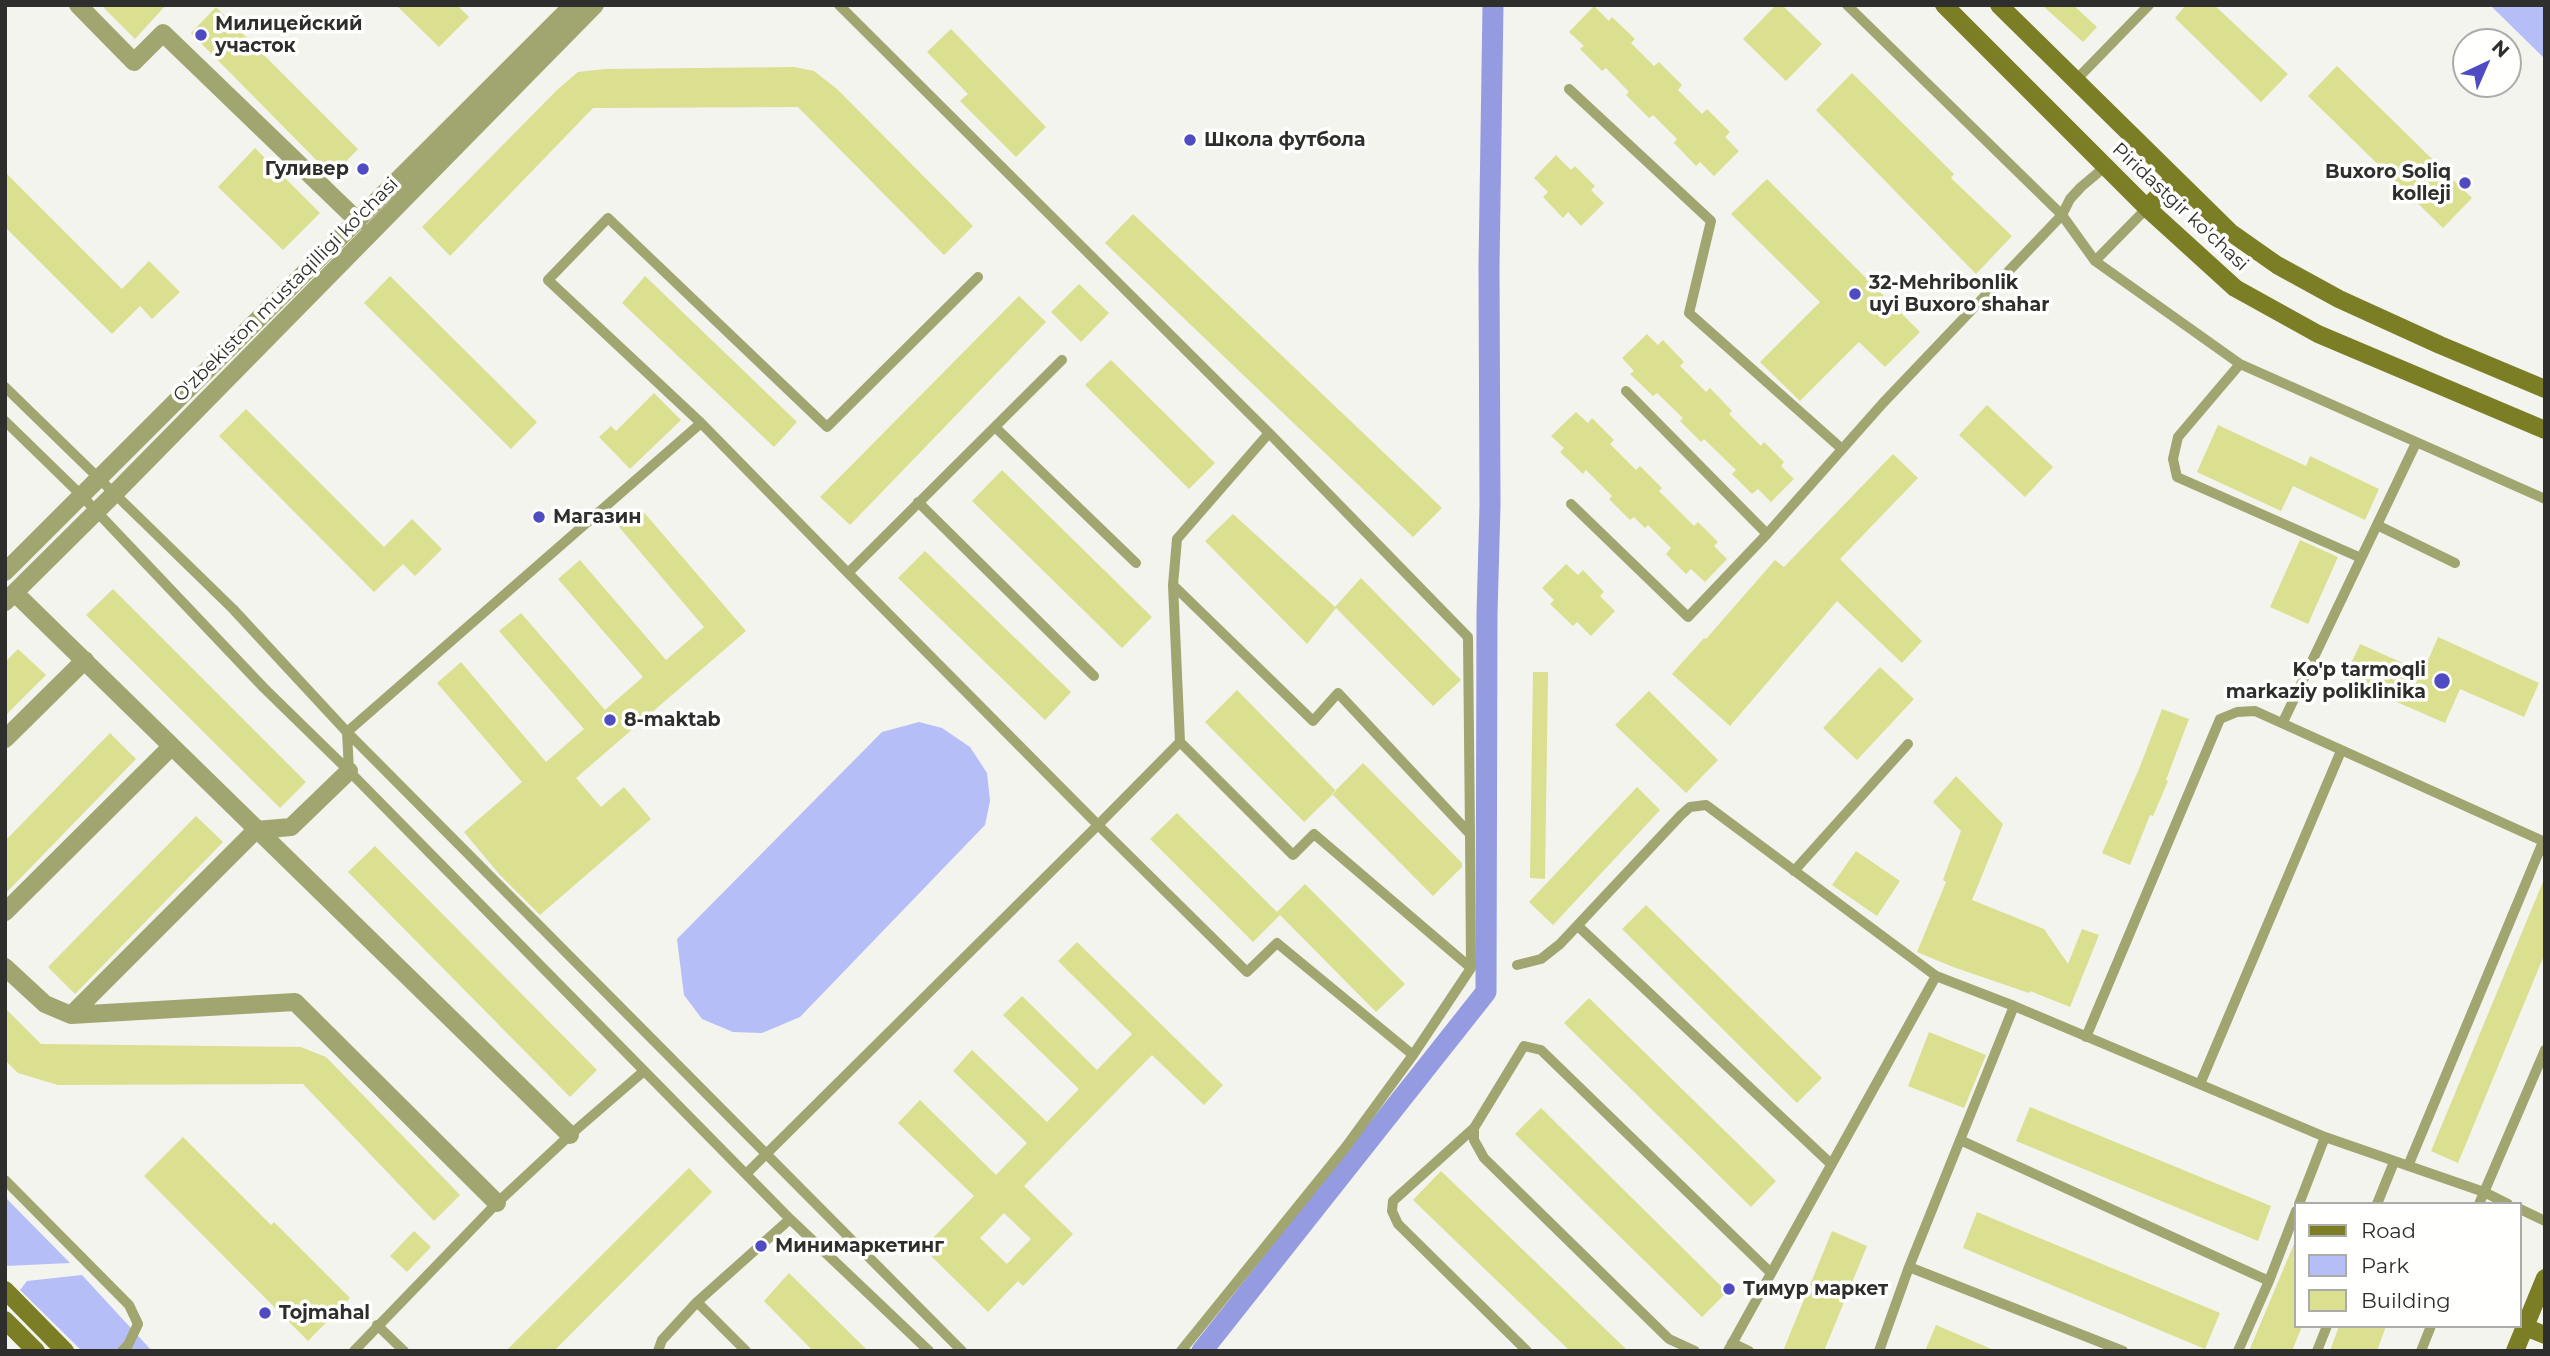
<!DOCTYPE html>
<html>
<head>
<meta charset="utf-8">
<style>
  body { margin:0 }
  #map { position:relative; width:2550px; height:1356px; overflow:hidden; background:#f3f4ed; font-family:Montserrat,sans-serif }
  canvas { display:block }
  .frame { position:absolute; inset:0; border:7px solid #2e2e2c; pointer-events:none }
  .legend { position:absolute; left:2294px; top:1202px; width:228px; height:126px; box-sizing:border-box; background:#fffffe; border:2px solid #ababaa; margin:0; padding:9px 12px; list-style:none; font-size:21px; color:#2e2e2c }
  .legend li { display:flex; align-items:center; gap:14px; height:35px }
  .legend b { width:35px; border:2px solid #ababaa }
  .north { position:absolute; left:2452px; top:28px; width:70px; height:70px; box-sizing:border-box; background:#fffffe; border:2px solid #ababaa; border-radius:50%; rotate:44deg; font-size:19px; font-weight:700; line-height:28px; text-align:center; color:#2e2e2c }
  .north::after { content:''; display:block; margin:auto; width:24px; height:32px; background:#4f4cc3; clip-path:polygon(50% 0,100% 100%,50% 72%,0 100%) }
</style>
</head>
<body>
<div id="map">
<canvas width="2550" height="1356"></canvas>
<div class="frame"></div>
<ul class="legend">
<li><b style="height:9px;background:#7b7e25"></b>Road</li>
<li><b style="height:19px;background:#b6bef7"></b>Park</li>
<li><b style="height:19px;background:#dbdf90"></b>Building</li>
</ul>
<div class="north">N</div>
</div>
<script>
const ctx = document.querySelector('canvas').getContext('2d');
ctx.lineJoin = 'round';
function paint(path, color) {
  ctx.fillStyle = color;
  ctx.fill(path, 'evenodd');
}
function toPath(rows) {
  const path = new Path2D();
  for (const r of rows) {
    path.moveTo(r[0], r[1]);
    for (let i = 2; i < r.length; i += 2) path.lineTo(r[i], r[i + 1]);
  }
  return path;
}
function strokePath(path, color, width, dash) {
  ctx.strokeStyle = color;
  ctx.lineWidth = width;
  ctx.lineCap = dash ? 'butt' : 'round';
  ctx.setLineDash(dash || []);
  ctx.stroke(path);
}
function write(font, color, halo, rows, align = 'center') {
  ctx.font = font + ' Montserrat,sans-serif';
  ctx.lineWidth = 7;
  ctx.setLineDash([]);
  ctx.textBaseline = 'middle';
  ctx.strokeStyle = halo;
  ctx.fillStyle = color;
  for (const [text, x, y, turn = 0] of rows) {
    ctx.save();
    ctx.translate(x, y);
    ctx.rotate((+turn || 0) * Math.PI / 180);
    ctx.textAlign = isNaN(turn) ? turn : align;
    if (halo) ctx.strokeText(text, 0, 0);
    ctx.fillText(text, 0, 0);
    ctx.restore();
  }
}
paint(toPath([
  [2490,5,2545,5,2545,59],
  [919,722,942,728,970,747,987,773,990,801,985,825,800,1017,762,1033,733,1032,702,1019,684,995,677,939,882,732],
  [5,1197,70,1263,5,1266],
  [82,1275,152,1351,82,1351,20,1290,27,1281]
]), '#b6bef7');
strokePath(toPath([
  [1202,1351,1486,992,1487,614,1490,505,1489,266,1493,5]
]), '#949be1', 21);
paint(toPath([
  [101,5,166,5,135,39],
  [396,5,457,5,469,17,439,47],
  [1776,5,1782,5,1822,44,1786,81,1743,39],
  [2042,5,2073,5,2097,27,2083,42],
  [2186,5,2214,5,2288,74,2261,102,2175,18],
  [1594,6,1609,21,1612,17,1635,39,1631,43,1654,66,1659,62,1682,85,1678,90,1702,114,1707,109,1730,132,1725,137,1739,151,1714,176,1700,162,1696,166,1674,143,1677,139,1653,115,1649,118,1626,95,1629,92,1606,68,1602,71,1580,49,1584,46,1569,32],
  [216,7,358,149,332,176,191,33],
  [951,29,1046,127,1016,157,960,101,968,94,927,52],
  [2337,66,2472,198,2443,228,2308,96],
  [794,67,814,71,837,89,973,226,944,255,798,107,593,108,450,256,422,227,558,89,578,72,605,69],
  [1852,73,1954,174,1951,178,2012,236,1976,274,1816,110],
  [255,148,320,213,283,250,218,187],
  [1556,155,1571,170,1575,166,1595,186,1591,190,1604,203,1581,226,1568,212,1563,218,1543,197,1548,192,1534,178],
  [5,172,122,289,149,261,180,292,152,319,140,306,112,334,5,227],
  [1767,179,1920,332,1885,367,1859,342,1800,401,1760,362,1820,302,1731,214],
  [1133,214,1442,508,1413,537,1105,243],
  [390,276,537,422,511,449,364,303],
  [645,276,797,422,774,447,622,303],
  [1079,284,1109,313,1081,342,1051,312],
  [1019,296,1046,322,850,525,820,497],
  [1647,334,1658,345,1663,340,1684,362,1680,366,1706,392,1710,388,1732,411,1729,414,1761,446,1764,442,1784,462,1781,466,1794,479,1771,502,1758,489,1752,494,1732,474,1736,470,1704,439,1701,442,1680,421,1683,418,1657,393,1653,396,1630,374,1634,371,1622,358],
  [1111,360,1215,463,1189,489,1085,385],
  [654,393,681,420,630,469,599,437,611,426,616,431],
  [1987,405,2053,467,2025,497,1959,435],
  [246,409,384,547,412,519,442,549,415,576,403,564,374,592,219,436],
  [1576,412,1588,423,1592,418,1614,440,1610,444,1636,470,1640,466,1662,488,1659,491,1694,526,1698,522,1718,542,1714,546,1727,559,1705,582,1691,569,1686,574,1666,554,1671,548,1648,525,1645,528,1634,517,1630,520,1609,499,1612,496,1586,470,1583,474,1560,452,1564,448,1551,436],
  [2218,425,2306,466,2310,456,2379,489,2365,520,2293,486,2281,511,2197,472],
  [1893,454,1918,478,1840,559,1922,641,1902,663,1837,601,1730,726,1672,674,1704,638,1706,639,1775,560,1784,567],
  [1002,470,1152,617,1122,648,972,501],
  [641,509,746,631,576,778,601,807,624,787,651,819,540,915,500,875,464,832,522,782,437,683,461,662,546,762,584,729,499,631,521,613,605,710,643,677,558,579,580,560,666,660,704,627,619,527],
  [1233,514,1335,607,1361,578,1461,680,1433,706,1336,608,1307,644,1205,541],
  [2300,540,2338,557,2308,624,2270,607],
  [925,551,1071,692,1045,720,898,578],
  [1566,564,1578,575,1583,570,1604,592,1600,596,1615,611,1591,636,1577,622,1573,626,1550,604,1554,600,1542,588],
  [113,589,306,782,280,808,86,615],
  [2438,637,2539,683,2524,717,2460,689,2445,723,2344,679,2360,644,2423,672],
  [18,649,46,675,5,716,5,662],
  [1880,667,1914,699,1857,760,1823,728],
  [1533,672,1548,672,1545,879,1530,878],
  [1237,690,1336,791,1304,822,1205,722],
  [1649,691,1718,760,1686,793,1615,725],
  [2162,709,2189,719,2166,780,2168,781,2153,816,2150,815,2130,865,2102,853,2139,769],
  [110,733,136,759,5,894,5,841],
  [1363,763,1462,863,1462,867,1433,896,1332,794],
  [1956,776,2003,824,1972,900,2044,929,2068,964,2082,929,2099,935,2070,1007,2030,991,2029,993,1953,967,1917,952,1946,882,1943,880,1961,831,1933,802],
  [1637,787,1660,810,1553,925,1529,902],
  [1177,813,1280,915,1253,942,1150,839],
  [196,816,223,842,75,994,48,967],
  [375,846,597,1070,570,1097,348,872],
  [1856,851,1900,881,1877,916,1832,885],
  [2545,877,2545,953,2458,1163,2431,1151],
  [1305,884,1405,984,1376,1012,1277,912],
  [1646,905,1822,1078,1797,1103,1622,929],
  [1077,942,1223,1085,1204,1105,1152,1055,1024,1186,1073,1234,1023,1286,1018,1281,988,1312,923,1248,974,1196,898,1123,920,1100,996,1175,1027,1143,953,1071,972,1050,1047,1122,1079,1089,1003,1015,1022,996,1097,1070,1132,1034,1058,961],
  [1004,1213,1031,1239,1007,1264,980,1238],
  [1589,998,1776,1181,1751,1207,1564,1023],
  [5,1008,41,1044,301,1047,326,1057,460,1195,434,1221,303,1084,58,1085,18,1073,5,1060],
  [1929,1032,1986,1055,1964,1108,1908,1086],
  [2030,1107,2271,1206,2258,1241,2016,1141],
  [1541,1108,1727,1292,1702,1317,1515,1134],
  [183,1137,271,1225,274,1222,350,1298,308,1341,144,1176],
  [689,1168,712,1192,554,1351,506,1351],
  [1441,1171,1628,1351,1570,1351,1413,1200],
  [1977,1212,2220,1313,2205,1349,1963,1248],
  [414,1231,431,1247,407,1272,390,1256],
  [1832,1231,1867,1246,1824,1351,1783,1351],
  [2296,1239,2296,1326,2302,1326,2292,1351,2249,1351],
  [789,1273,868,1351,813,1351,764,1301],
  [1936,1325,1996,1351,1925,1351],
  [2339,1326,2386,1326,2377,1351,2330,1351]
]), '#dbdf90');
strokePath(toPath([
  [839,5,1269,433],
  [1847,5,2062,215,2095,261,2240,364,2545,499],
  [2075,81,2149,5],
  [1569,89,1711,221,1689,313,1842,449],
  [2095,261,2147,208],
  [1062,360,848,573,1098,825,1180,742,1293,855,1314,834,1471,968],
  [2240,364,2178,437,2173,459,2177,477,2361,558],
  [5,387,233,609,347,732,962,1351],
  [1626,391,1767,534],
  [5,421,80,494,264,688,349,771,790,1219,929,1351],
  [995,427,1136,563],
  [918,502,1094,676],
  [1571,504,1688,617,1767,534,1883,403,2062,215,2070,199,2081,187,2106,166],
  [2377,525,2455,563],
  [848,573,701,423,548,280,608,218,827,427,978,277],
  [1173,585,1177,539,1269,433,1468,637,1470,834,1471,968,1413,1055,1345,1148,1181,1351],
  [2283,722,2416,443],
  [1180,742,1173,585,1313,721,1338,693,1470,834],
  [349,771,347,732,701,423],
  [1794,871,1908,744],
  [1578,926,1831,1164],
  [1517,965,1541,959,1560,944,1681,815,1690,807,1706,805,1936,976,2014,1006,2325,1137,2484,1192,2508,1204],
  [2086,1037,2220,719,2237,712,2255,711,2545,842],
  [2200,1084,2341,751],
  [1474,1128,1393,1201,1392,1211,1398,1224,1527,1351],
  [1960,1140,2269,1281],
  [2408,1166,2543,842],
  [747,1173,1098,825,1247,972,1277,943,1413,1055],
  [5,1180,129,1305,138,1324,128,1345,122,1351],
  [2299,1204,2325,1137],
  [2377,1204,2394,1162],
  [2479,1204,2545,1050],
  [2520,1209,2545,1221],
  [1909,1267,2123,1351],
  [377,1325,404,1351],
  [1732,1343,1749,1351],
  [354,1351,497,1203,570,1135,644,1071],
  [658,1351,662,1340,697,1302],
  [746,1351,697,1302,790,1219],
  [1695,1351,1669,1339,1484,1158,1474,1140,1474,1128,1524,1046,1541,1050,1771,1273],
  [1728,1351,1936,976],
  [1879,1351,1909,1267,2014,1006],
  [2238,1351,2269,1281,2296,1211],
  [2317,1351,2327,1326],
  [2421,1351,2431,1326]
]), '#a1a570', 10);
strokePath(toPath([
  [78,5,134,62,163,33,358,221],
  [5,572,573,5],
  [15,593,570,1135],
  [5,602,115,493,595,5],
  [5,739,85,660],
  [5,912,172,746],
  [5,967,45,1004,71,1015,295,1002,497,1203],
  [71,1015,256,830,291,827,349,771]
]), '#a1a570', 18);
strokePath(toPath([
  [1944,5,2147,208,2235,288,2318,334,2545,430],
  [1999,5,2230,232,2277,265,2339,299,2440,345,2545,389],
  [2147,208,2174,179],
  [5,1290,65,1351],
  [5,1320,36,1351],
  [2525,1327,2545,1335],
  [2515,1351,2545,1278]
]), '#7b7e25', 18);
for (const [x, y, r, color] of [
  [201,35,7,"#4f4cc3"],
  [1190,140,7,"#4f4cc3"],
  [363,169,7,"#4f4cc3"],
  [2465,183,7,"#4f4cc3"],
  [1855,294,7,"#4f4cc3"],
  [539,517,7,"#4f4cc3"],
  [2442,681,9,"#4f4cc3"],
  [610,720,7,"#4f4cc3"],
  [761,1246,7,"#4f4cc3"],
  [1729,1289,7,"#4f4cc3"],
  [265,1313,7,"#4f4cc3"]
]) {
  const dot = new Path2D();
  dot.arc(x, y, r, 0, 2 * Math.PI);
  ctx.fillStyle = color;
  ctx.fill(dot);
  strokePath(dot, '#fffffe', 2.5);
}
write('bold 19px', '#2e2e2c', '#fffffe', [
  ["Милицейский",215,24],
  ["участок",215,46],
  ["Школа футбола",1204,140],
  ["Гуливер",349,169,"right"],
  ["Buxoro Soliq",2451,172,"right"],
  ["kolleji",2451,194,"right"],
  ["32-Mehribonlik",1869,283],
  ["uyi Buxoro shahar",1869,305],
  ["Магазин",553,517],
  ["Ko'p tarmoqli",2426,670,"right"],
  ["markaziy poliklinika",2426,692,"right"],
  ["8-maktab",624,720],
  ["Минимаркетинг",775,1246],
  ["Тимур маркет",1743,1289],
  ["Tojmahal",279,1313]
], 'left');
write('19px', '#2e2e2c', '#fffffe', [
  ["Piridastgir ko'chasi",2180,207,43],
  ["O'zbekiston mustaqilligi ko'chasi",286,290,-45]
]);
</script>
</body>
</html>
